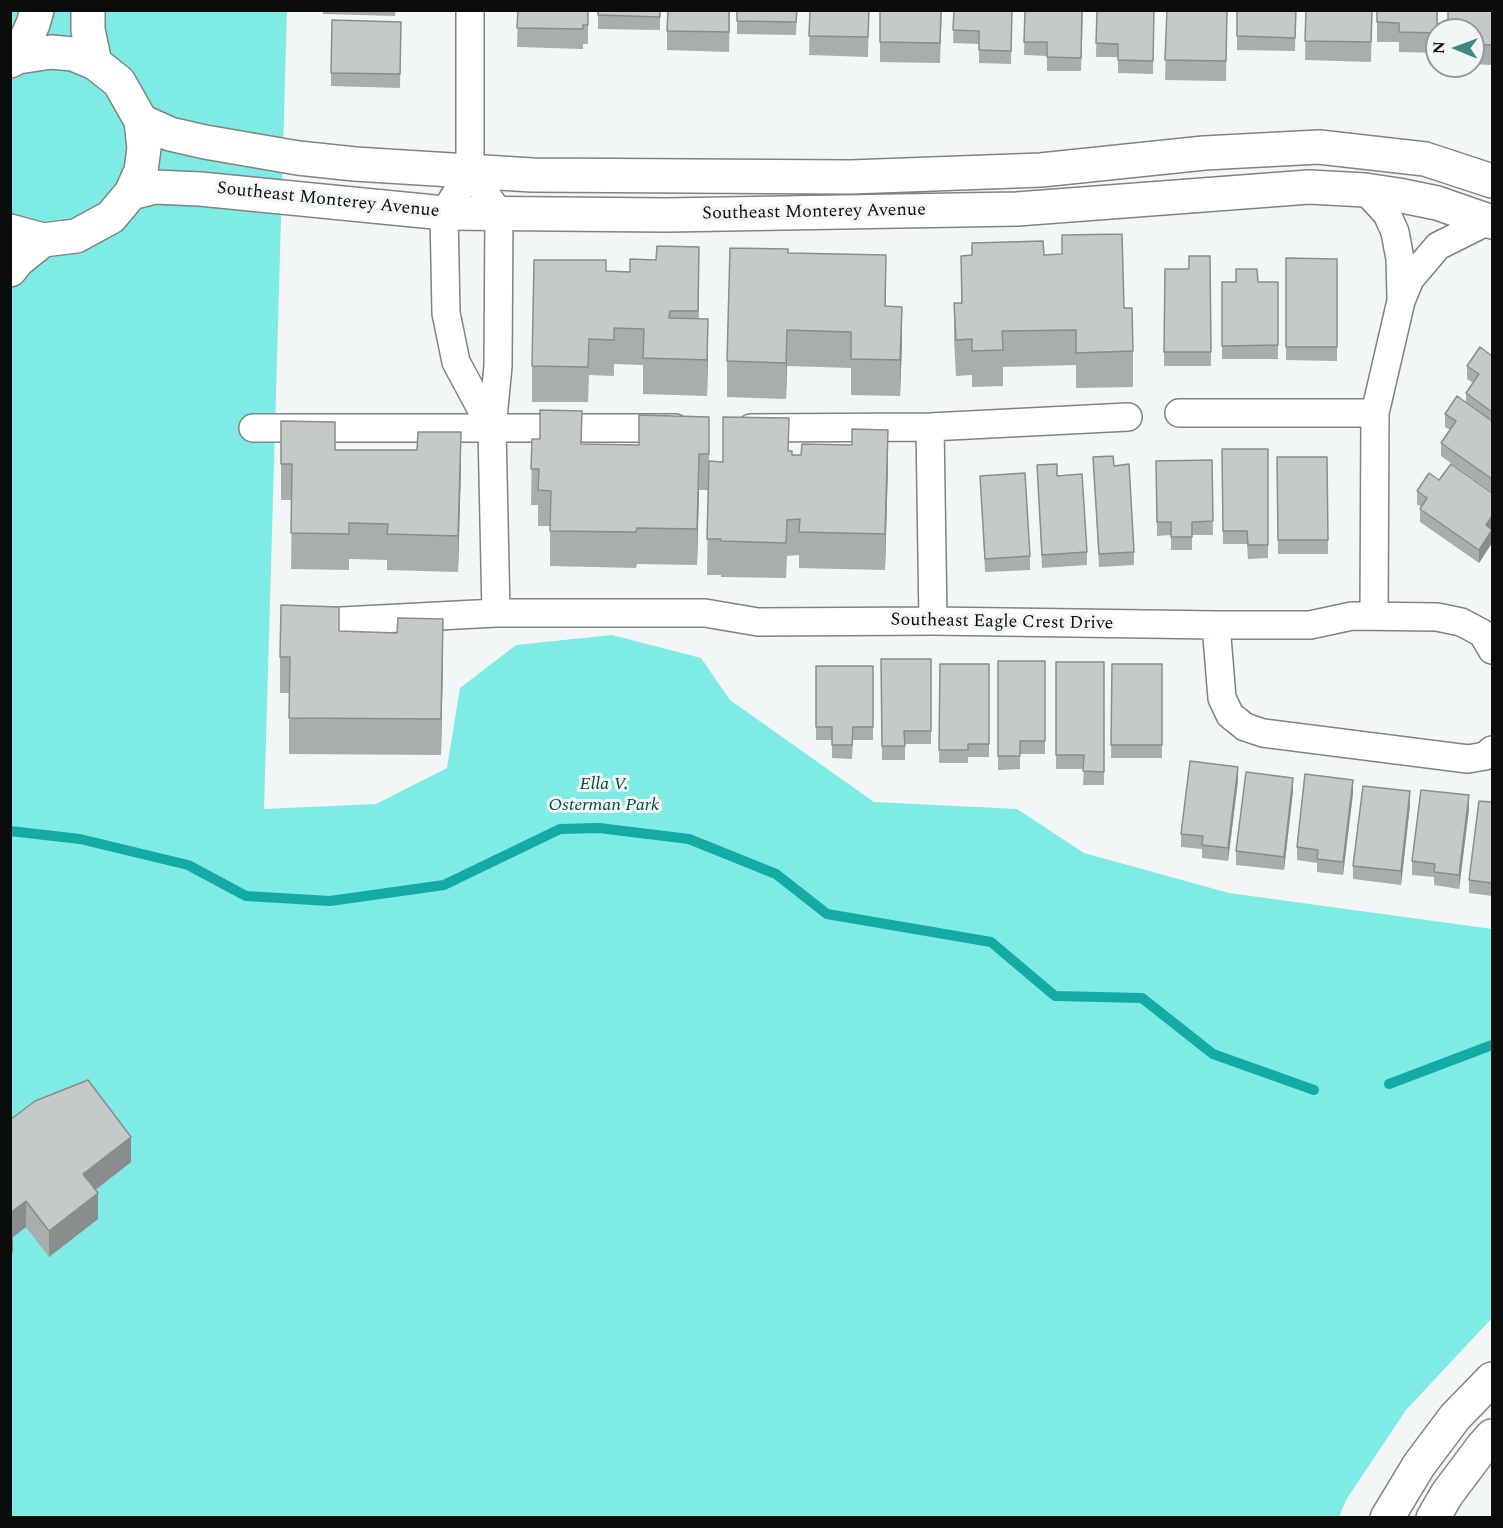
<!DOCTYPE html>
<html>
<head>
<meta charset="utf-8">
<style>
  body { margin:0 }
  #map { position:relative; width:1503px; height:1528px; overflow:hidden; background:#f2f6f6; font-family:Spectral,serif }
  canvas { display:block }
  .frame { position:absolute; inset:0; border:12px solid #0b0d0d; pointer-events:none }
  .north { position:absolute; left:1425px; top:18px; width:60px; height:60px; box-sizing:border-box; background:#f2f6f6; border:2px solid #969999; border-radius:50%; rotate:271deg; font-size:16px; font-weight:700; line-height:24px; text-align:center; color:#0b0d0d }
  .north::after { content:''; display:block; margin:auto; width:21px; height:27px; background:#418884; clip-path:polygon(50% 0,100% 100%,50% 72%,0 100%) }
</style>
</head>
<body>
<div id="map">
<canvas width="1503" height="1528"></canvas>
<div class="frame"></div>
<div class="north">N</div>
</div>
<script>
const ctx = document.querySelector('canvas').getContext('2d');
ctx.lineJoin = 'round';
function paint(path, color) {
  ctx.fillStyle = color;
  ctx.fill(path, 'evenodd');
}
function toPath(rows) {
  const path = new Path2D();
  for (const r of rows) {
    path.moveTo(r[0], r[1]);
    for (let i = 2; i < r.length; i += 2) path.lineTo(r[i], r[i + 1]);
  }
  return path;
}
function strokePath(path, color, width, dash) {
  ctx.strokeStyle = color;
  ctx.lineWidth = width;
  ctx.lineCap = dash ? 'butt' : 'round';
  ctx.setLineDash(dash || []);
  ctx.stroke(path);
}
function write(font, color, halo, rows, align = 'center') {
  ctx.font = font + ' Spectral,serif';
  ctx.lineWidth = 6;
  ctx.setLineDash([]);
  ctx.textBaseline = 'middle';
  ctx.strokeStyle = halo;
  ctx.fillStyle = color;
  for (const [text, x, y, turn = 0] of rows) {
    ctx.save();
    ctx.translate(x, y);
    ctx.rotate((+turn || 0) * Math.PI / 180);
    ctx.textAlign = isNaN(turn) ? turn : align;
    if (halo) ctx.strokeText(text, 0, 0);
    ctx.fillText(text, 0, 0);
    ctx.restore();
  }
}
paint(toPath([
  [10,11,287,11,264,809,376,804,447,768,460,688,516,645,612,635,701,658,730,700,874,802,1017,809,1084,853,1229,893,1492,929,1492,1318,1406,1410,1346,1500,1339,1517,11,1517]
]), '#7eebe5');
strokePath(toPath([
  [10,831,80,839,188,865,246,896,330,901,444,885,560,829,599,828,689,839,776,874,827,914,991,942,1055,996,1142,998,1213,1054,1314,1090],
  [1389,1084,1492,1045]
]), '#14aba5', 10);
const street = toPath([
  [470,10,470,171],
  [470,171,499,213,498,366,492,429,496,613],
  [470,171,444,213,446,313,456,362,492,429],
  [1365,190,1387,214,1395,232,1400,259,1401,297],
  [1179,413,1375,413],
  [930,427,933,621],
  [253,428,675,428],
  [751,428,930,427,1128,417],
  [1374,616,1375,413,1401,301,1410,279,1438,246,1488,221],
  [303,623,496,613,705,613,758,622,933,621,1216,625,1310,625,1352,616,1437,617,1461,622,1482,633,1492,650],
  [1216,625,1222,698,1230,715,1245,727,1263,733,1468,759,1485,756,1492,750]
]);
const secondary = toPath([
  [88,10,88,30,95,63],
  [18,57,33,24,37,10],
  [10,61,18,57,51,52,73,54,95,63,119,82,141,121,144,148,141,171,131,193,111,217,76,236,43,240,10,231],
  [141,121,170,134,205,142,298,158,355,164,532,175,851,177,1041,170,1204,153,1319,147,1425,159,1492,181],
  [131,193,155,187,200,189,444,213,667,215,1017,209,1309,187,1365,190,1398,195,1437,203,1492,222],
  [10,270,17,261,43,240],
  [1387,1518,1419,1465,1455,1417,1492,1379],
  [1433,1518,1447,1494,1483,1446,1492,1436]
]);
strokePath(street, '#7f8383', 30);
strokePath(secondary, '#7f8383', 36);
strokePath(street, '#fff', 27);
strokePath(secondary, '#fff', 33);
paint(toPath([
  [323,10,396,10,395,16,323,14],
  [518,10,588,10,588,44,583,44,583,49,517,47],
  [598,10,660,10,660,30,598,29],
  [730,10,729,52,667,50,667,31],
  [737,10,797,10,796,35,737,34],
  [810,10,869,10,868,57,809,55],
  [880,10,942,10,940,63,880,62],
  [954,10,1012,10,1011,64,979,63,979,44,953,43],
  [1025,10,1083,10,1081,71,1047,71,1047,56,1024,55],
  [1097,10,1154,10,1153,74,1118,73,1118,57,1096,57],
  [1167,10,1227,10,1226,81,1165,80],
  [1237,10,1296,10,1295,51,1237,50],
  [1306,10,1372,10,1371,62,1305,60],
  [1377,10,1438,10,1437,53,1399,52,1399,42,1377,42],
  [1492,10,1492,65,1473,64,1473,30],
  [401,22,400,88,331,86,331,73],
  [788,253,886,291,886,306,902,343,900,396,851,395,851,368,787,366,786,399,727,397,727,361],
  [1044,255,1124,308,1133,351,1133,387,1076,388,1076,365,1003,367,1003,386,972,387,972,375,956,376,954,339,954,303,961,303,961,256],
  [1210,256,1211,366,1164,366,1165,269,1189,269],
  [1286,258,1337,259,1337,361,1286,360],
  [606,271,699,283,698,319,708,355,707,396,643,394,643,365,614,364,614,376,589,375,588,402,532,402,532,366],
  [1222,282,1278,282,1278,359,1222,359],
  [1492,339,1492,492,1441,456,1441,443,1450,430,1445,427,1445,414,1466,402,1466,393,1473,383,1467,379,1467,366,1492,356,1491,354,1491,341],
  [709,417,709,461,723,462,789,451,792,455,888,466,885,570,799,568,799,555,787,556,786,578,721,577,721,575,707,575,708,490,699,490,697,565,637,564,636,568,550,566,550,526,538,526,538,505,531,505,532,439,582,444,639,445],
  [1222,449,1268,449,1268,558,1248,559,1247,544,1223,544],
  [335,450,461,468,458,572,387,570,387,560,349,559,349,570,291,569,292,500,281,500,281,464],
  [1093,457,1114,466,1134,552,1134,565,1099,567],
  [1277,457,1327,457,1328,554,1278,554],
  [1212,460,1213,535,1192,535,1192,550,1171,550,1171,535,1157,536,1156,461],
  [1037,465,1057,476,1087,552,1087,565,1042,568],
  [980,476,1030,556,1030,570,985,572],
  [1439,480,1492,493,1492,543,1479,563,1420,522,1420,509,1421,507,1417,504,1417,491],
  [339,631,443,655,441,755,289,754,289,693,280,693,280,657],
  [881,659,931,659,931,744,905,744,905,760,882,760],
  [998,661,1045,661,1045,754,1020,754,1020,769,998,770],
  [1056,662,1104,662,1104,785,1083,785,1084,769,1056,769],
  [940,664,989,664,989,757,968,757,968,763,939,763],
  [1112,664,1162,664,1162,758,1111,758],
  [816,666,873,666,873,740,853,740,852,759,832,758,832,740,816,740],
  [1238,780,1228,861,1202,858,1202,849,1181,847,1181,834],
  [1293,791,1284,870,1236,865,1236,851],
  [1353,793,1343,875,1317,872,1317,863,1297,860,1297,847],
  [1492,802,1492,896,1469,893,1469,880],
  [1410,805,1401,885,1353,879,1353,866],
  [1469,809,1459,889,1434,885,1434,877,1412,875,1412,861],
  [10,1120,131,1162,96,1190,98,1219,49,1257,26,1227,13,1237,13,1252,10,1255]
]), '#a9adad');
paint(toPath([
  [699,247,699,283,698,347,698,311],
  [886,255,886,291,885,342,885,306],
  [902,307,902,343,900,396,900,360],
  [708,319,708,355,707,396,707,360],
  [787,330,787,366,786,399,786,363],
  [888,430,888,466,885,570,885,534],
  [461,432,461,468,458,572,458,536],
  [699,454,699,490,697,565,697,529],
  [1492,516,1492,543,1479,563,1479,550,1486,525],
  [443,619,443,655,441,755,441,719],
  [1238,767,1238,780,1228,861,1228,848],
  [1293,778,1293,791,1284,870,1284,857],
  [1353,780,1353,793,1343,875,1343,862],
  [1410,791,1410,805,1401,885,1401,871],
  [1469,795,1469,809,1459,889,1459,875],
  [131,1137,131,1162,83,1199,83,1174],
  [98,1193,98,1219,49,1257,49,1231],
  [26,1201,26,1227,13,1237,13,1252,10,1255,10,1213]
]), '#8a8d8d');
const building = toPath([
  [518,10,588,10,588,25,583,25,583,29,517,28,518,10],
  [598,10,660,10,660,17,598,15,598,10],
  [668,10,729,10,729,32,667,31,668,10],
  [737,10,797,10,796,22,737,21,737,10],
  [810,10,869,10,868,37,809,36,810,10],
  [880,10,941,10,940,43,880,42,880,10],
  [954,10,1012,10,1011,51,979,50,979,31,953,30,954,10],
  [1025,10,1082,10,1081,58,1047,57,1047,42,1024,42,1025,10],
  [1097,10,1154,10,1153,61,1118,60,1118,44,1096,43,1097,10],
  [1167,10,1227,10,1226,61,1165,60,1167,10],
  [1237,10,1296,10,1295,38,1237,36,1237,10],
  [1306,10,1372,10,1371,42,1305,41,1306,10],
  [1377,10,1437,10,1437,33,1399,32,1399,23,1377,22,1377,10],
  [1448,10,1492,10,1492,45,1473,45,1473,30,1448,30,1448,10],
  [332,20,401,22,400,74,331,73,332,20],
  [1122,234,1124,308,1132,308,1133,351,1076,353,1076,330,1002,331,1003,350,972,351,972,339,956,340,954,303,962,303,961,256,972,255,972,243,1043,241,1044,255,1062,254,1062,235,1122,234],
  [657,246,699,247,698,311,670,311,669,318,708,319,707,360,643,358,644,329,614,328,614,340,589,339,588,367,532,366,534,260,606,260,606,271,630,272,630,259,656,260,657,246],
  [730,248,788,249,788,253,886,255,885,306,902,307,900,360,851,359,851,332,787,330,786,363,727,361,730,248],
  [1189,256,1210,256,1211,352,1164,352,1165,269,1189,269,1189,256],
  [1286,258,1337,259,1337,347,1286,347,1286,258],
  [1236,269,1257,269,1258,282,1278,282,1278,345,1222,346,1222,282,1236,282,1236,269],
  [1480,347,1492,356,1492,355,1492,412,1466,393,1479,374,1467,366,1480,347],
  [1457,396,1492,421,1492,479,1441,443,1456,421,1445,414,1457,396],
  [540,410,582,411,581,444,639,445,639,415,709,417,709,454,699,454,697,529,637,528,636,532,550,531,551,491,538,490,539,469,531,469,532,439,540,439,540,410],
  [723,417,789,418,788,451,792,451,792,455,801,455,802,444,852,445,852,429,888,430,885,534,799,532,800,519,787,520,786,543,721,541,721,539,707,539,709,461,723,462,723,417],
  [281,421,335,422,335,450,417,450,418,432,461,432,458,536,387,534,388,524,349,523,349,534,291,533,292,464,281,464,281,421],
  [1222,449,1268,449,1268,545,1248,545,1247,531,1223,531,1222,449],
  [1113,456,1114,466,1129,464,1134,552,1099,554,1093,457,1113,456],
  [1277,457,1327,457,1328,540,1278,540,1277,457],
  [1212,460,1213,521,1192,522,1192,537,1171,537,1171,522,1157,522,1156,461,1212,460],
  [1057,464,1057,476,1082,474,1087,552,1042,555,1037,465,1057,464],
  [1451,464,1492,493,1492,516,1486,525,1492,530,1479,550,1420,509,1427,498,1417,491,1429,473,1439,480,1451,464],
  [1025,473,1030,556,985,559,980,476,1025,473],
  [281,605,339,607,339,631,397,633,398,618,443,619,441,719,289,718,290,657,280,657,281,605],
  [881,659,931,659,931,731,904,731,905,746,882,746,881,659],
  [998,661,1045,661,1045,741,1020,741,1020,756,998,756,998,661],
  [1056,662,1104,662,1104,772,1083,771,1084,755,1056,755,1056,662],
  [940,664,989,664,989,744,968,744,968,750,939,750,940,664],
  [1112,664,1162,664,1162,745,1111,745,1112,664],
  [816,666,873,666,873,727,853,727,852,745,832,745,832,727,816,727,816,666],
  [1190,761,1238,767,1228,848,1202,845,1203,836,1181,834,1190,761],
  [1246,772,1293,778,1284,857,1236,851,1246,772],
  [1305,774,1353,780,1343,862,1317,859,1318,850,1297,847,1305,774],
  [1363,786,1410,791,1401,871,1353,866,1363,786],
  [1421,790,1469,795,1459,875,1434,872,1435,864,1412,861,1421,790],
  [1479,801,1492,802,1492,883,1469,880,1479,801],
  [88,1080,131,1137,83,1174,98,1193,49,1231,26,1201,10,1213,10,1120,35,1101,88,1080]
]);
paint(building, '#c5c9c9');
strokePath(building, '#8a8d8d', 1.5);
write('18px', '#0b0d0d', '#f2f6f6', [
  ["Southeast Monterey Avenue",328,201,6],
  ["Southeast Monterey Avenue",814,213,-1],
  ["Southeast Eagle Crest Drive",1002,623,1]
]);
write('italic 18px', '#064341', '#f2f6f6', [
  ["Ella V.",604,785],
  ["Osterman Park",604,806]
]);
</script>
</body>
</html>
